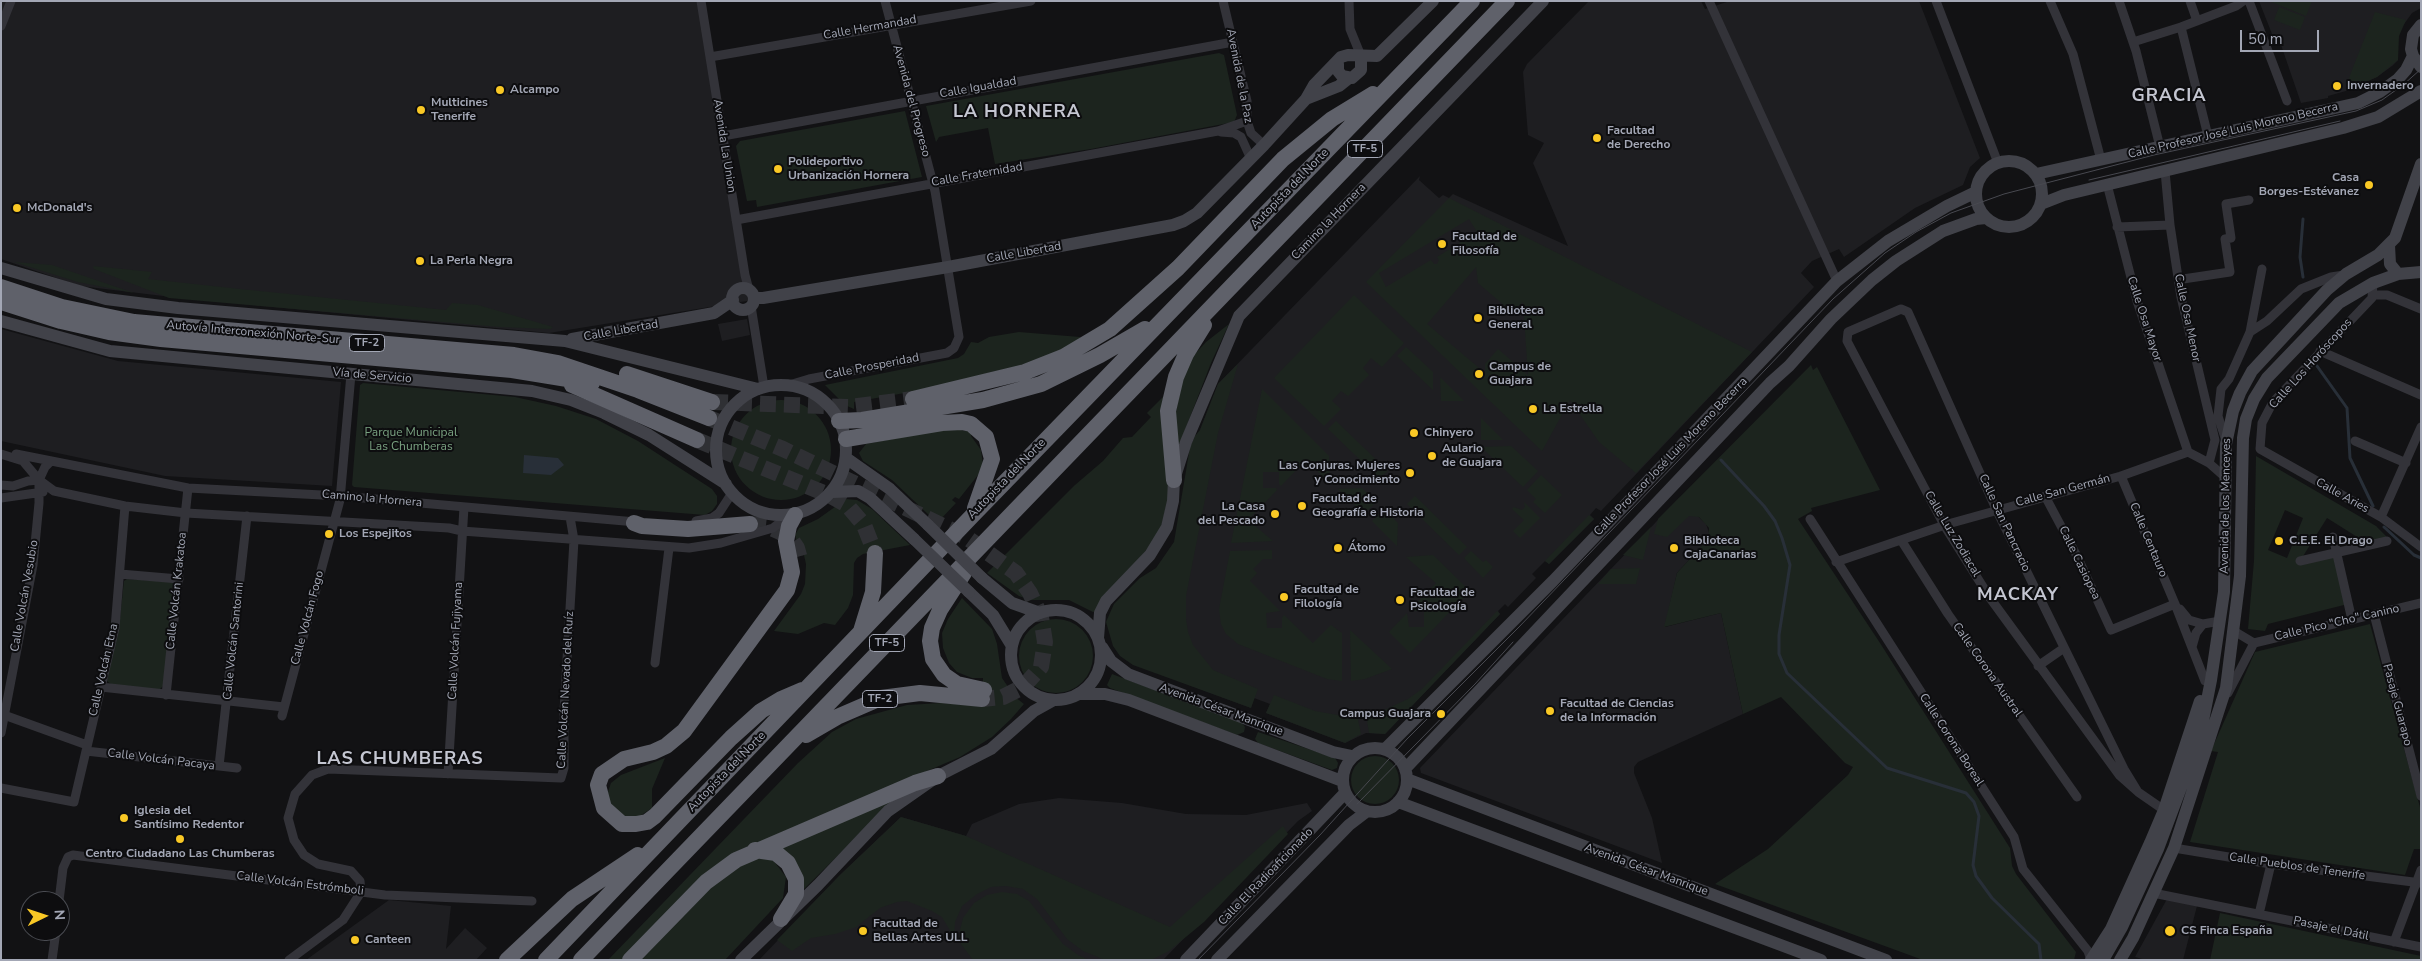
<!DOCTYPE html>
<html>
<head>
<meta charset="utf-8">
<style>
  body { margin:0 }
  #map { position:relative; width:2422px; height:961px; overflow:hidden; background:#121214; font-family:"Nunito Sans",sans-serif }
  canvas { display:block }
  .frame { position:absolute; inset:0; border:2px solid #a3a7b5; pointer-events:none }
  .north { position:absolute; left:20px; top:891px; width:50px; height:50px; box-sizing:border-box; background:#0d0d0f; border:1px solid #494b51; border-radius:50%; rotate:86deg; font-size:14px; font-weight:700; line-height:20px; text-align:center; color:#a3a7b5 }
  .north::after { content:''; display:block; margin:auto; width:18px; height:22px; background:#f9c825; clip-path:polygon(50% 0,100% 100%,50% 72%,0 100%) }
  .scale { position:absolute; left:2240px; top:30px; width:79px; height:22px; box-sizing:border-box; border:2px solid #a3a7b5; border-top:0; padding-left:6px; font-size:15px; line-height:18px; white-space:nowrap; color:#a3a7b5; -webkit-text-stroke:4px #0d0d0f; paint-order:stroke }
</style>
</head>
<body>
<div id="map">
<canvas width="2422" height="961"></canvas>
<div class="frame"></div>
<div class="north">N</div>
<div class="scale">50 m</div>
</div>
<script>
const ctx = document.querySelector('canvas').getContext('2d');
ctx.lineJoin = 'round';
function paint(path, color) {
  ctx.fillStyle = color;
  ctx.fill(path, 'evenodd');
}
function toPath(rows) {
  const path = new Path2D();
  for (const r of rows) {
    if (r.length === 3) {
      path.moveTo(r[0] + r[2], r[1]);
      path.arc(r[0], r[1], r[2], 0, 2 * Math.PI);
      continue;
    }
    path.moveTo(r[0], r[1]);
    for (let i = 2; i < r.length; i += 2) path.lineTo(r[i], r[i + 1]);
  }
  return path;
}
function strokePath(path, color, width, dash) {
  ctx.strokeStyle = color;
  ctx.lineWidth = width;
  ctx.lineCap = dash ? 'butt' : 'round';
  ctx.setLineDash(dash || []);
  ctx.stroke(path);
}
function write(font, color, halo, rows, align = 'center') {
  ctx.font = font + ' "Nunito Sans",sans-serif';
  ctx.lineWidth = 4;
  ctx.setLineDash([]);
  ctx.textBaseline = 'middle';
  ctx.strokeStyle = halo;
  ctx.fillStyle = color;
  for (const [text, x, y, turn = 0] of rows) {
    ctx.save();
    ctx.translate(x, y);
    ctx.rotate((+turn || 0) * Math.PI / 180);
    ctx.textAlign = isNaN(turn) ? turn : align;
    if (halo) ctx.strokeText(text, 0, 0);
    ctx.fillText(text, 0, 0);
    ctx.restore();
  }
}
paint(toPath([
  [1,1,704,1,753,300,549,333,188,299,80,286,1,259],
  [1589,1,1701,1,1705,9,1730,1,1919,1,1980,158,1970,167,1963,185,1915,208,1844,257,1839,249,1812,261,1801,273,1814,287,1601,511,1596,508,1590,515,1594,519,1549,564,1545,561,1532,574,1536,578,1508,607,1505,604,1498,611,1500,614,1385,734,1366,733,1345,743,1266,713,1270,704,1254,698,1251,708,1162,675,1175,546,1200,430,1218,384,1420,176,1419,180,1439,198,1443,195,1449,198,1453,194,1568,246,1533,163,1544,143,1528,135,1523,72,1527,64],
  [2259,1,2421,1,2421,8,2412,13,2402,27,2398,36,2398,60,2392,66,2377,77,2346,91,2328,96,2328,98,2301,103,2280,42,2272,34],
  [747,319,750,335,722,341,718,324],
  [1,329,118,361,341,382,332,486,165,476,1,441],
  [1679,498,1706,524,1709,533,1708,539,1677,573,1665,627,1721,613,1743,714,1638,762,1634,767,1634,773,1652,818,1662,863,1421,773,1420,768],
  [1059,798,1122,803,1186,814,1246,815,1307,803,1312,811,1298,821,1163,960,759,960,840,875,901,817,966,836,972,824,1019,804],
  [2167,899,2197,906,2183,960,2146,960,2135,957],
  [389,900,451,906,446,949,465,928,487,948,476,960,306,960]
]), '#1e1e21');
paint(toPath([
  [2269,1,2312,1,2306,16],
  [2279,7,2305,17,2300,30,2274,20],
  [2375,12,2406,20,2399,36,2398,60,2377,77,2347,90,2350,75],
  [1219,53,1224,55,1237,115,1234,122,1091,149,995,164,988,128,939,137,936,142,926,106],
  [905,111,922,177,757,207,756,200,747,201,736,146,740,141],
  [1449,198,1752,352,1636,473,1599,442,1570,400,1542,451,1366,282],
  [1469,219,1477,232,1437,257,1439,260,1437,264,1434,264,1431,260,1386,287,1379,273],
  [1476,267,1478,283,1512,312,1523,302,1528,375,1498,349,1485,364,1485,373,1427,324],
  [14,262,52,265,134,293,78,282],
  [93,266,152,272,148,279,240,289,446,310,452,303,478,305,553,327,550,329,500,327,169,298,94,269],
  [1354,295,1404,343,1382,367,1371,358,1363,368,1369,375,1348,396,1341,391,1332,401,1341,409,1324,426,1274,378],
  [1229,324,1211,363,1180,443,1177,446,1174,422,1182,381,1193,356,1206,342],
  [1019,332,1080,337,1080,342,1039,361,944,386,854,402,854,409,845,405,825,385,958,358,964,354,971,342,978,343,989,337],
  [1406,347,1433,372,1433,390,1397,356],
  [1238,364,1218,433,1186,596,1186,619,1188,632,1193,645,1213,670,1258,689,1251,708,1133,665,1120,656,1113,646,1106,622,1114,604,1140,578,1156,568,1174,542,1190,447,1195,436,1200,430,1218,384],
  [1811,365,1813,370,1817,367,1880,490,1811,508,1812,511,1798,519,1880,643,2010,848,2012,866,2016,874,2076,952,2074,960,1923,960,1715,884,1768,849,1848,775,1853,767,1845,763,1781,697,1743,714,1721,613,1664,627,1677,573,1708,539,1709,528,1699,517,1689,516,1667,537,1654,534,1658,519],
  [1440,377,1464,401,1441,401],
  [363,383,515,397,556,406,596,419,638,441,712,489,717,496,717,504,712,511,705,515,354,487,352,485,360,385],
  [1262,389,1329,456,1330,481,1328,483,1307,459,1281,486,1279,484,1279,472,1263,472,1263,488,1276,488,1277,490,1248,520,1273,541,1231,543],
  [1167,393,1169,495,1161,528,1152,543,1096,611,1093,612,1069,600,1030,600,1019,596,987,573,1075,485,1103,461,1123,438,1132,437,1151,417,1147,413],
  [781,450,50],
  [1481,418,1503,440,1481,440],
  [1336,421,1388,471,1379,478,1328,429],
  [950,428,972,432,971,436,981,450,983,465,978,475,959,499,955,497,952,500,956,503,939,521,931,517,892,480,863,461,859,453,866,444],
  [1511,446,1538,471,1523,487,1481,447],
  [2256,456,2376,526,2386,536,2387,541,2370,545,2327,518,2300,561,2336,553,2348,604,2268,624,2265,631,2248,629,2254,561],
  [2285,510,2303,518,2287,558,2268,550],
  [1541,475,1562,495,1545,513,1533,502,1536,499,1527,490],
  [1362,488,1376,502,1364,514,1338,489],
  [1415,496,1467,547,1459,555,1407,504],
  [846,499,857,500,872,509,910,545,863,554,857,558,854,563,853,595,848,608,835,625,824,623,798,634,774,631,801,594,805,584,806,564,804,555,801,556,795,535,799,528,818,519],
  [1524,502,1540,518,1520,538,1513,531,1524,520,1512,509,1514,507,1522,510,1525,507],
  [1384,509,1398,523,1397,546,1372,521],
  [1589,515,1594,519,1549,564,1545,561],
  [1651,527,1643,560,1623,555],
  [1272,550,1272,559,1263,559,1253,569,1257,573,1250,581,1280,611,1266,613,1267,628,1282,628,1282,618,1284,615,1313,643,1331,625,1342,633,1342,681,1327,679,1238,644,1226,634,1221,624,1219,609,1230,551],
  [1471,551,1483,562,1486,560,1493,567,1483,578,1464,558],
  [1433,555,1470,591,1410,653,1389,632,1407,613,1409,627,1424,627,1424,611,1413,611,1411,609,1436,583,1406,557],
  [1640,568,1636,584,1598,584,1611,569],
  [127,579,172,582,175,586,163,686,159,690,112,685,107,681,120,618,124,581],
  [962,598,992,629,997,644,1002,678,1015,697,1024,704,1011,719,992,737,960,757,769,838,622,960,608,960,798,763,832,732,856,719,907,705,941,703,982,706,983,678,972,678,957,672,949,663,943,648,942,633,948,619],
  [1497,611,1500,614,1385,734,1369,733,1366,714,1384,710,1408,699,1422,689],
  [1056,656,37],
  [2370,624,2421,811,2421,849,2414,849,2405,875,2190,842,2218,752,2211,751,2255,652],
  [1350,630,1392,669,1365,679,1351,681],
  [1112,674,1242,723,1245,727,1244,732,1237,735,1110,688,1107,685],
  [1274,695,1315,711,1343,716,1357,715,1361,734,1345,743,1266,713],
  [1258,732,1335,758,1338,763,1337,768,1332,770,1258,743,1255,739],
  [1375,780,24],
  [665,758,652,789,652,808,640,816,627,818,614,811,607,795,611,783,621,775],
  [893,798,891,803,801,892,777,847],
  [901,817,966,836,1170,927,1283,826,1288,834,1204,922,1169,951,1151,960,1105,960,1083,951,1067,939,1037,899,1023,889,1006,886,991,887,977,894,962,906,955,922,954,937,942,917,932,911,907,901,897,902,880,908,856,927,835,934,811,938,792,951,777,940,840,875],
  [759,858,773,860,786,877,783,898,725,960,640,960,714,883,746,862],
  [1002,892,1017,894,1029,901,1063,944,1078,955,1089,960,973,960,961,944,960,930,963,918,974,903,987,895],
  [2220,913,2421,956,2421,960,2210,960]
]), '#1c241e');
paint(toPath([
  [524,455,558,458,564,465,551,475,523,473]
]), '#282f38');
strokePath(toPath([
  [2303,219,2300,257,2303,277],
  [2317,366,2347,408,2350,458,2373,506],
  [1721,460,1764,506,1775,521,1782,538,1790,565,1779,635,1779,654,1787,673,1887,768,1966,793,1974,802,1979,816,1973,865,1976,876,1992,898,2039,944,2041,960],
  [2384,527,2414,555,2421,558]
]), '#282f38', 3);
strokePath(toPath([
  [712,402,849,407,913,399],
  [709,418,783,449,966,537,1016,573,1030,593,1041,617,1045,642,1041,667,1023,687,1003,697,982,699],
  [697,440,831,496,847,505,864,525,875,553],
  [750,524,767,526,780,532,791,539,797,548,800,559]
]), '#2f3034', 16, [16, 8]);
strokePath(toPath([
  [701,1,745,275,749,290],
  [1223,1,1247,101,1247,121,1251,133,1264,145],
  [1349,1,1350,29,1361,56],
  [1709,1,1837,281],
  [1936,1,1998,163],
  [2050,1,2073,54,2101,160],
  [2119,1,2136,51,2160,147],
  [2190,1,2197,21],
  [2249,1,2287,101],
  [1,26,11,1],
  [2181,27,2208,136],
  [2133,42,2181,27,2236,6,2243,1],
  [710,57,1031,1],
  [1221,132,1234,133,1241,137,1251,159],
  [723,136,1233,42],
  [2165,171,2170,225,2181,297,2215,440,2209,463],
  [2107,184,2137,301,2188,452],
  [736,220,1218,131,1247,121],
  [2117,227,2170,225],
  [2183,279,2230,272,2225,239,2231,238,2226,204,2249,200],
  [2373,283,2372,298,2273,402,2262,423,2260,449,2381,517,2421,547],
  [2373,295,2387,295,2421,309],
  [751,306,764,387],
  [2250,332,2267,321,2301,289,2331,277,2344,275],
  [2320,351,2421,395],
  [789,385,809,379,947,353,954,348,959,337,935,191,885,1],
  [2226,441,2218,416,2221,389,2229,379,2250,332,2262,269],
  [2355,441,2406,463],
  [1,454,23,461,39,480,54,491,125,506,186,513,449,528,462,531,689,548,721,543,773,528,788,516],
  [16,454,188,488,341,496,636,522],
  [2121,476,2175,604,2205,681],
  [1,485,13,486,28,481,39,480],
  [2045,496,2078,558,2111,630,2175,604],
  [1,498,43,492],
  [2381,517,2421,427],
  [1810,519,2014,837,2023,869,2088,951,2091,960],
  [696,521,712,518,719,513,732,493],
  [2333,537,2352,620],
  [1901,540,1948,614,2077,797],
  [2300,561,2387,541],
  [1836,562,1948,524,2121,476,2188,452,2209,463,2226,478],
  [120,574,179,579],
  [2180,609,2189,620,2203,624],
  [2374,614,2421,796],
  [2234,631,2254,643],
  [2254,643,2421,603],
  [2192,647,2196,633,2203,624,2220,621],
  [655,663,669,548],
  [2038,666,2064,648],
  [101,687,284,707],
  [2228,693,2254,643],
  [166,695,188,488],
  [4,715,87,745],
  [282,716,340,500,351,374],
  [1,733,33,565,39,503,39,480,45,467,51,461],
  [86,751,237,768],
  [219,766,247,516],
  [448,774,464,507],
  [1,788,74,802,115,628,125,506],
  [2138,792,2124,769,1996,509,1908,312,1901,309,1848,332,1847,341,1944,525,1990,598,2120,776,2138,792,2164,810],
  [2174,848,2271,864,2421,883],
  [361,892,360,881,351,871,318,864,304,855,294,840,288,818,295,794,312,775,328,769,561,778,564,768,564,711,574,540,570,517],
  [2153,893,2421,947],
  [59,901,63,868,68,857,73,855,385,895,532,901],
  [2259,914,2271,864],
  [2394,942,2421,870],
  [52,960,56,931],
  [289,960,343,920,361,892]
]), '#333339', 9);
strokePath(toPath([
  [2421,25,2413,35,2411,49,2413,56,2421,67],
  [1338,64,1338,71,1342,76,1352,78,1361,70,1361,56],
  [1306,99,1339,86,1349,78],
  [2009,194,33],
  [2036,174,2358,103,2380,92,2398,79,2406,70,2413,56],
  [2041,204,2064,195,2343,128,2378,117,2421,91],
  [2389,245,2390,264,2398,274],
  [1,268,106,299,178,308,565,341,758,389],
  [743,299,11],
  [754,298,763,298,948,267,1173,225,1184,221,1197,213,1264,145,1306,99,1314,85,1341,57,1348,55,1377,56,1433,1],
  [1,321,110,351,532,391,571,400,604,413,649,435,726,484],
  [572,339,714,313,733,300],
  [781,450,65],
  [846,458,890,489,928,525],
  [832,492,858,491,870,498,914,539],
  [982,578,1012,603,1040,613],
  [969,592,993,615,1012,646],
  [1056,655,45],
  [1098,638,1100,613,1106,601,1150,555,1167,527,1173,501,1174,480,1186,442,1239,316,1543,1],
  [1102,647,1111,661,1128,674,1333,752,1352,756],
  [1081,694,1105,694,1129,700,1342,781],
  [2200,736,2211,680,2224,592,2226,444,2233,411,2240,393,2252,371,2327,290,2346,274,2378,255,2395,238,2421,164],
  [1375,780,32],
  [1385,749,1553,581,1837,281,1888,241,1947,206,1976,192],
  [1405,769,1770,383,1789,366,1831,319,1872,280,1896,261,1943,231,1976,219,1986,218],
  [1407,779,1886,960],
  [1398,802,1821,960],
  [741,960,818,885,888,811,938,776,991,749,1034,711,1052,701],
  [1186,960,1345,793],
  [1217,960,1349,825,1366,812],
  [2091,960,2111,929,2150,843,2164,810,2200,701],
  [2103,960,2122,927,2158,849,2203,729],
  [2120,960,2133,938,2174,848,2226,688,2240,576,2243,438,2246,419,2254,399,2267,378,2339,303,2373,283,2398,274,2421,272]
]), '#414249', 12);
strokePath(toPath([
  [1,287,62,307,134,322,514,355,558,363,638,390,709,418],
  [1,302,61,321,109,332,161,339,512,370,592,383],
  [627,374,712,402],
  [572,385,697,440],
  [913,399,1025,372,1063,357,1110,329,1178,268,1283,159,1332,119,1373,94],
  [839,421,862,420,983,400,1041,384,1100,355,1145,329],
  [846,439,942,423,962,422,971,424,986,437,992,459,975,508],
  [1174,480,1168,411,1176,377,1186,354,1204,325],
  [795,515,789,526,786,541,792,572,787,590,684,731,666,746,653,752,624,759,602,774,598,785,604,808,622,824,636,824,647,822,655,816,731,738,761,711,781,699,802,690],
  [634,523,642,526,688,529,750,524],
  [964,573,940,610,932,628,930,641,933,659,944,675,957,684,984,690],
  [861,631,873,592,875,553],
  [806,735,837,717,881,698,920,693,982,699],
  [755,850,776,853,788,863,796,879,796,894,781,919],
  [507,960,572,899,638,855],
  [546,960,972,516,1472,1],
  [581,960,1507,1],
  [630,960,706,882,736,860,915,783,938,776]
]), '#5f616a', 16);
strokePath(toPath([
  [2089,180,2340,121],
  [1357,804,1475,684,1513,642],
  [1198,960,1320,835,1407,739,1519,627,1833,299,1885,253,1916,232,1951,213,2004,194,2154,155,2356,111,2382,100,2403,85,2421,69]
]), '#484950', 1);
strokePath(toPath([
  [928,525,982,578],
  [914,539,969,592]
]), '#414249', 12);
for (const [x, y, r, color] of [
  [2337,86,5,"#f9c825"],
  [500,90,5,"#f9c825"],
  [421,110,5,"#f9c825"],
  [1597,138,5,"#f9c825"],
  [778,169,5,"#f9c825"],
  [2369,185,5,"#f9c825"],
  [17,208,5,"#f9c825"],
  [1442,244,5,"#f9c825"],
  [420,261,5,"#f9c825"],
  [1478,318,5,"#f9c825"],
  [1479,374,5,"#f9c825"],
  [1533,409,5,"#f9c825"],
  [1414,433,5,"#f9c825"],
  [1432,456,5,"#f9c825"],
  [1410,473,5,"#f9c825"],
  [1302,506,5,"#f9c825"],
  [1275,514,5,"#f9c825"],
  [329,534,5,"#f9c825"],
  [2279,541,5,"#f9c825"],
  [1338,548,5,"#f9c825"],
  [1674,548,5,"#f9c825"],
  [1284,597,5,"#f9c825"],
  [1400,600,5,"#f9c825"],
  [1550,711,5,"#f9c825"],
  [1441,714,5,"#f9c825"],
  [124,818,5,"#f9c825"],
  [180,839,5,"#f9c825"],
  [863,931,5,"#f9c825"],
  [2170,931,6,"#f9c825"],
  [355,940,5,"#f9c825"]
]) {
  const dot = new Path2D();
  dot.arc(x, y, r, 0, 2 * Math.PI);
  ctx.fillStyle = color;
  ctx.fill(dot);
  strokePath(dot, '#0d0d0f', 2);
}
for (const [x, y, w] of [
  [1365,149,35],
  [367,343,35],
  [887,643,35],
  [880,699,35]
]) {
  const box = new Path2D();
  box.roundRect(x - w / 2, y - 8.5, w, 17, 4);
  ctx.fillStyle = '#0d0d0f';
  ctx.fill(box);
  strokePath(box, '#a3a7b5', 1);
}
write('bold 11px', '#a3a7b5', null, [
  ["TF-5",1365,149],
  ["TF-2",367,343],
  ["TF-5",887,643],
  ["TF-2",880,699]
]);
write('12px', '#a3a7b5', '#0d0d0f', [
  ["Calle Hermandad",870,28,-10],
  ["Avenida de la Paz",1239,76,79],
  ["Calle Igualdad",978,88,-10],
  ["Avenida del Progreso",911,101,75],
  ["Calle Profesor José Luis Moreno Becerra",2233,131,-13],
  ["Avenida La Union",724,146,81],
  ["Calle Fraternidad",977,175,-10],
  ["Autopista del Norte",1290,189,-46],
  ["Camino la Hornera",1329,222,-46],
  ["Calle Libertad",1024,253,-10],
  ["Calle Osa Menor",2187,318,78],
  ["Calle Osa Mayor",2144,319,72],
  ["Calle Libertad",621,331,-10],
  ["Autovía Interconexión Norte-Sur",253,333,5],
  ["Calle Los Horóscopos",2311,364,-48],
  ["Calle Prosperidad",872,367,-11],
  ["Vía de Servicio",372,376,5],
  ["Calle Profesor José Luis Moreno Becerra",1671,457,-46],
  ["Autopista del Norte",1007,479,-46],
  ["Calle San Germán",2063,491,-15],
  ["Calle Aries",2342,496,29],
  ["Camino la Hornera",372,499,5],
  ["Avenida de los Menceyes",2226,506,-89],
  ["Calle San Pancracio",2004,523,65],
  ["Calle Luz Zodiacal",1952,534,59],
  ["Calle Centauro",2148,540,67],
  ["Calle Casiopea",2079,563,64],
  ["Calle Volcán Krakatoa",177,591,-84],
  ["Calle Volcán Vesubio",25,596,-80],
  ["Calle Volcán Fogo",308,618,-75],
  ["Calle Pico \"Cho\" Canino",2337,623,-13],
  ["Calle Volcán Santorini",234,641,-84],
  ["Calle Volcán Fujiyama",456,641,-87],
  ["Calle Volcán Etna",104,670,-77],
  ["Calle Corona Austral",1987,670,55],
  ["Calle Volcán Nevado del Ruíz",566,690,-87],
  ["Pasaje Guarapo",2397,705,75],
  ["Avenida César Manrique",1221,710,20],
  ["Calle Corona Boreal",1951,740,57],
  ["Calle Volcán Pacaya",161,760,7],
  ["Autopista del Norte",727,772,-46],
  ["Calle Pueblos de Tenerife",2297,867,8],
  ["Avenida César Manrique",1646,870,20],
  ["Calle El Radioaficionado",1266,877,-46],
  ["Calle Volcán Estrómboli",300,884,7],
  ["Pasaje el Dátil",2331,929,12]
]);
write('bold 12px', '#a3a7b5', '#0d0d0f', [
  ["Invernadero",2347,86],
  ["Alcampo",510,90],
  ["Multicines",431,103],
  ["Tenerife",431,117],
  ["Facultad",1607,131],
  ["de Derecho",1607,145],
  ["Polideportivo",788,162],
  ["Urbanización Hornera",788,176],
  ["Casa",2359,178,"right"],
  ["Borges-Estévanez",2359,192,"right"],
  ["McDonald's",27,208],
  ["Facultad de",1452,237],
  ["Filosofía",1452,251],
  ["La Perla Negra",430,261],
  ["Biblioteca",1488,311],
  ["General",1488,325],
  ["Campus de",1489,367],
  ["Guajara",1489,381],
  ["La Estrella",1543,409],
  ["Chinyero",1424,433],
  ["Aulario",1442,449],
  ["de Guajara",1442,463],
  ["Las Conjuras. Mujeres",1400,466,"right"],
  ["y Conocimiento",1400,480,"right"],
  ["Facultad de",1312,499],
  ["Geografía e Historia",1312,513],
  ["La Casa",1265,507,"right"],
  ["del Pescado",1265,521,"right"],
  ["Los Espejitos",339,534],
  ["Biblioteca",1684,541],
  ["CajaCanarias",1684,555],
  ["C.E.E. El Drago",2289,541],
  ["Átomo",1348,548],
  ["Facultad de",1294,590],
  ["Filología",1294,604],
  ["Facultad de",1410,593],
  ["Psicología",1410,607],
  ["Facultad de Ciencias",1560,704],
  ["de la Información",1560,718],
  ["Campus Guajara",1431,714,"right"],
  ["Iglesia del",134,811],
  ["Santísimo Redentor",134,825],
  ["Centro Ciudadano Las Chumberas",180,854,"center"],
  ["Facultad de",873,924],
  ["Bellas Artes ULL",873,938],
  ["CS Finca España",2181,931],
  ["Canteen",365,940]
], 'left');
write('12px', '#79a180', '#0d0d0f', [
  ["Parque Municipal",411,433],
  ["Las Chumberas",411,447]
]);
ctx.letterSpacing = '1px';
write('bold 18px', '#c4c6d1', '#0d0d0f', [
  ["GRACIA",2169,97],
  ["LA HORNERA",1017,113],
  ["MACKAY",2018,596],
  ["LAS CHUMBERAS",400,760]
]);
ctx.letterSpacing = '0px';
</script>
</body>
</html>
